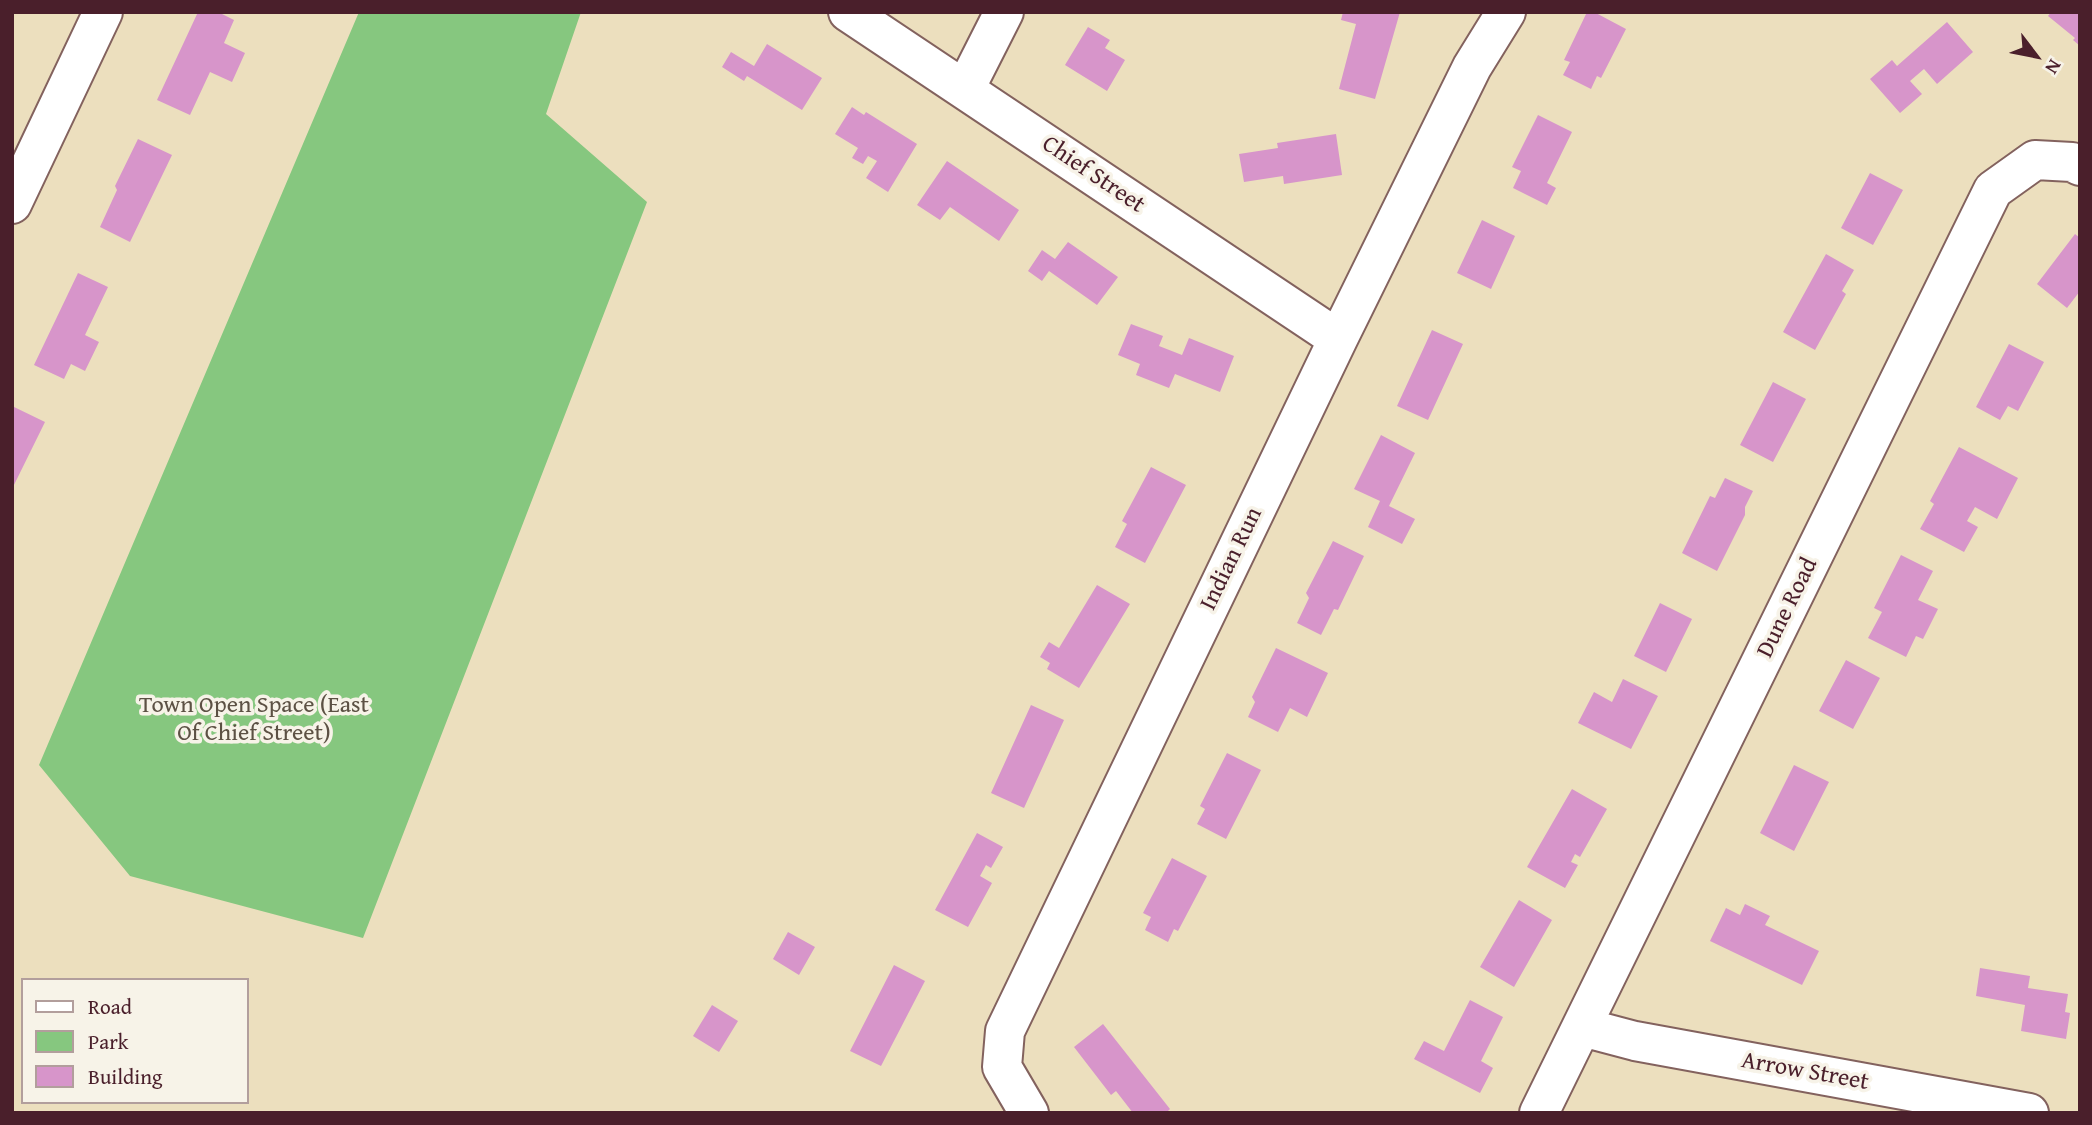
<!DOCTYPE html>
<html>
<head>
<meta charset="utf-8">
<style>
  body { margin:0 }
  #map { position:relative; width:2092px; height:1125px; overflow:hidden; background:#ecdfbe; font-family:"Gentium Book Plus",serif }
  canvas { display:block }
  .frame { position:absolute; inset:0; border:14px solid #4a1f2b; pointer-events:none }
  .legend { position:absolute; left:21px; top:978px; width:228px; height:126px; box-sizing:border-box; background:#f7f3e8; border:2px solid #b29e9c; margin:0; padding:9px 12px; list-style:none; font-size:21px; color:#4a1f2b }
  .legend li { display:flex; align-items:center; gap:14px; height:35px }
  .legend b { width:35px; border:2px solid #b29e9c }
  .north { position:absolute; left:2001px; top:21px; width:70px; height:70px; -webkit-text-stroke:5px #f7f3e8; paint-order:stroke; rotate:122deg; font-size:19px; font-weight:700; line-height:28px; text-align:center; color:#4a1f2b }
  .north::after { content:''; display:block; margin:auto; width:24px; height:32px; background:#4a1f2b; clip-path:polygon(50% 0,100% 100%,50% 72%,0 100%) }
</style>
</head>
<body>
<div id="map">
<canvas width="2092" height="1125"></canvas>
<div class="frame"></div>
<ul class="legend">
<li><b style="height:9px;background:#fff"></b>Road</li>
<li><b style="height:19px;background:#86c77f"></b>Park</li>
<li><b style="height:19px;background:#d795ca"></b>Building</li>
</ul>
<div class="north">N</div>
</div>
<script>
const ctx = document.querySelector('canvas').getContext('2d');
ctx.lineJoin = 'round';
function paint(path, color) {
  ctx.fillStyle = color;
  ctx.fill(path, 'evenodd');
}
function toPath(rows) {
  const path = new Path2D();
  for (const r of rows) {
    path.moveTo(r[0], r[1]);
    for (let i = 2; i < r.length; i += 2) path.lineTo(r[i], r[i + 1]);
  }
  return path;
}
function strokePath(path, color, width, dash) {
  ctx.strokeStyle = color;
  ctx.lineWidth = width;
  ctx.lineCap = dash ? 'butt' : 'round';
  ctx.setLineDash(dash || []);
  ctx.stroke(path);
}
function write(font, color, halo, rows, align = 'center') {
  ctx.font = font + ' "Gentium Book Plus",serif';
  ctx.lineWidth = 7;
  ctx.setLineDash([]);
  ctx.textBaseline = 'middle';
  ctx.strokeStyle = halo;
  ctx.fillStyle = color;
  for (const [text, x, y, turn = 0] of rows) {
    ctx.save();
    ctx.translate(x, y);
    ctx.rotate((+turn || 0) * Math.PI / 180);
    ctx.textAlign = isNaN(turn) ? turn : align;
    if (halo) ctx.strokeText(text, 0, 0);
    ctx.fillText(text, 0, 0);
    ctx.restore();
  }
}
paint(toPath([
  [359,12,581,12,546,114,647,202,363,938,130,876,39,765]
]), '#86c77f');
paint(toPath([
  [198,12,218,12,234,20,224,43,245,53,232,82,210,72,190,115,157,100],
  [1343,12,1400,12,1375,99,1339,89,1356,24,1341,20],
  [1587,12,1594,12,1626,29,1601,78,1597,76,1591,89,1563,75,1570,62,1564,60],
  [2051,12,2080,12,2080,46,2073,40,2075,38,2048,16],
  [1947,22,1973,52,1937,84,1924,69,1910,81,1922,94,1900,113,1870,79,1892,60,1897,66],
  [1088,27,1110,40,1105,48,1125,60,1107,91,1065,65],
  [767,44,822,78,802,110,747,76,744,81,722,67,731,52,754,66],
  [852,107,864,115,866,112,917,144,888,192,866,178,877,161,868,156,863,164,852,158,858,148,835,134],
  [1538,115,1572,132,1547,183,1556,188,1547,205,1513,188,1521,171,1512,167],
  [1336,134,1342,175,1284,184,1283,176,1244,182,1239,154,1278,148,1277,143],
  [138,139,172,155,130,242,100,227,117,190,115,186],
  [947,161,1019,210,999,241,950,207,940,220,917,205],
  [1870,173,1903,190,1873,245,1841,228],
  [1482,220,1515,236,1491,289,1457,273],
  [2075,234,2080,238,2080,291,2067,308,2037,284],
  [1068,242,1118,277,1097,305,1049,271,1042,281,1028,271,1042,250,1055,259],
  [1826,254,1854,270,1842,291,1846,294,1815,350,1783,332],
  [78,273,108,287,85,335,99,342,85,371,71,364,64,379,34,365],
  [1131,324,1163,336,1159,346,1182,355,1189,338,1234,356,1220,392,1175,374,1169,388,1136,375,1140,364,1118,355],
  [1432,330,1463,344,1428,420,1397,406],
  [2009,344,2044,362,2018,411,2008,406,2000,420,1976,407],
  [1773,382,1806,399,1773,462,1740,445],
  [12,406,45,422,12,489],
  [1381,435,1415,453,1389,506,1415,519,1402,544,1368,527,1380,501,1354,489],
  [1959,447,2018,478,1997,519,1975,507,1967,521,1978,527,1964,552,1920,529,1934,504,1930,501],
  [1151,467,1186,485,1145,563,1115,547,1127,524,1122,521],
  [1725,478,1753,491,1745,507,1745,515,1717,571,1682,553,1710,496,1715,498],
  [1333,541,1364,556,1338,610,1334,609,1321,635,1297,623,1309,598,1306,593],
  [1901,555,1933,571,1918,600,1938,609,1923,639,1916,636,1906,657,1868,638,1882,612,1874,608],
  [1097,585,1130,604,1079,688,1047,669,1050,663,1040,657,1049,642,1059,648],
  [1660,603,1692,619,1666,672,1634,656],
  [1276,648,1328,673,1307,717,1290,708,1278,732,1248,717,1255,702,1252,697],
  [1846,660,1880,678,1853,729,1819,711],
  [1623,679,1658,696,1631,749,1578,723,1594,692,1612,702],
  [1031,705,1064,720,1024,808,991,793],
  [1227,753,1261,770,1226,839,1197,824,1205,809,1200,806],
  [1794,765,1829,782,1794,851,1760,833],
  [1572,789,1607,809,1580,857,1575,854,1571,862,1578,865,1565,888,1527,867],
  [977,833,1003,847,991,868,986,865,980,876,992,883,968,927,935,910],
  [1172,858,1207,876,1178,931,1174,929,1168,942,1145,930,1151,917,1143,913],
  [1519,900,1552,920,1514,987,1480,967],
  [1745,904,1770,916,1765,925,1819,951,1802,985,1710,941,1726,908,1740,915],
  [788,932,815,947,799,975,773,959],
  [894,965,925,981,881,1066,850,1051],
  [1980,968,2030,976,2028,988,2068,994,2065,1012,2070,1013,2066,1039,2021,1031,2025,1005,1976,996],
  [1470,1000,1503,1017,1481,1061,1493,1068,1480,1093,1414,1059,1424,1041,1444,1051],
  [712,1005,738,1021,719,1052,693,1036],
  [1103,1024,1170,1109,1166,1113,1133,1113,1116,1091,1111,1095,1074,1047]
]), '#d795ca');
const minor = toPath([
  [848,12,1338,339],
  [965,89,1004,12],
  [12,204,103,12],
  [1582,1027,1635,1041,2029,1113],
  [1029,1113,1002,1067,1005,1031,1338,339,1472,67,1506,12],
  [1539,1113,1993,190,2035,160,2072,162,2080,166]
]);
strokePath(minor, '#83625e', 42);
strokePath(minor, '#fff', 38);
write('24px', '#4a1f2b', '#f7f3e8', [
  ["Chief Street",1093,175,34],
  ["Indian Run",1232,559,-64],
  ["Dune Road",1788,608,-64],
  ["Arrow Street",1805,1072,10]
]);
write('24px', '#5c5144', '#f7f3e8', [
  ["Town Open Space (East",254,706],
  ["Of Chief Street)",254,734]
]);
</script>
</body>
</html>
